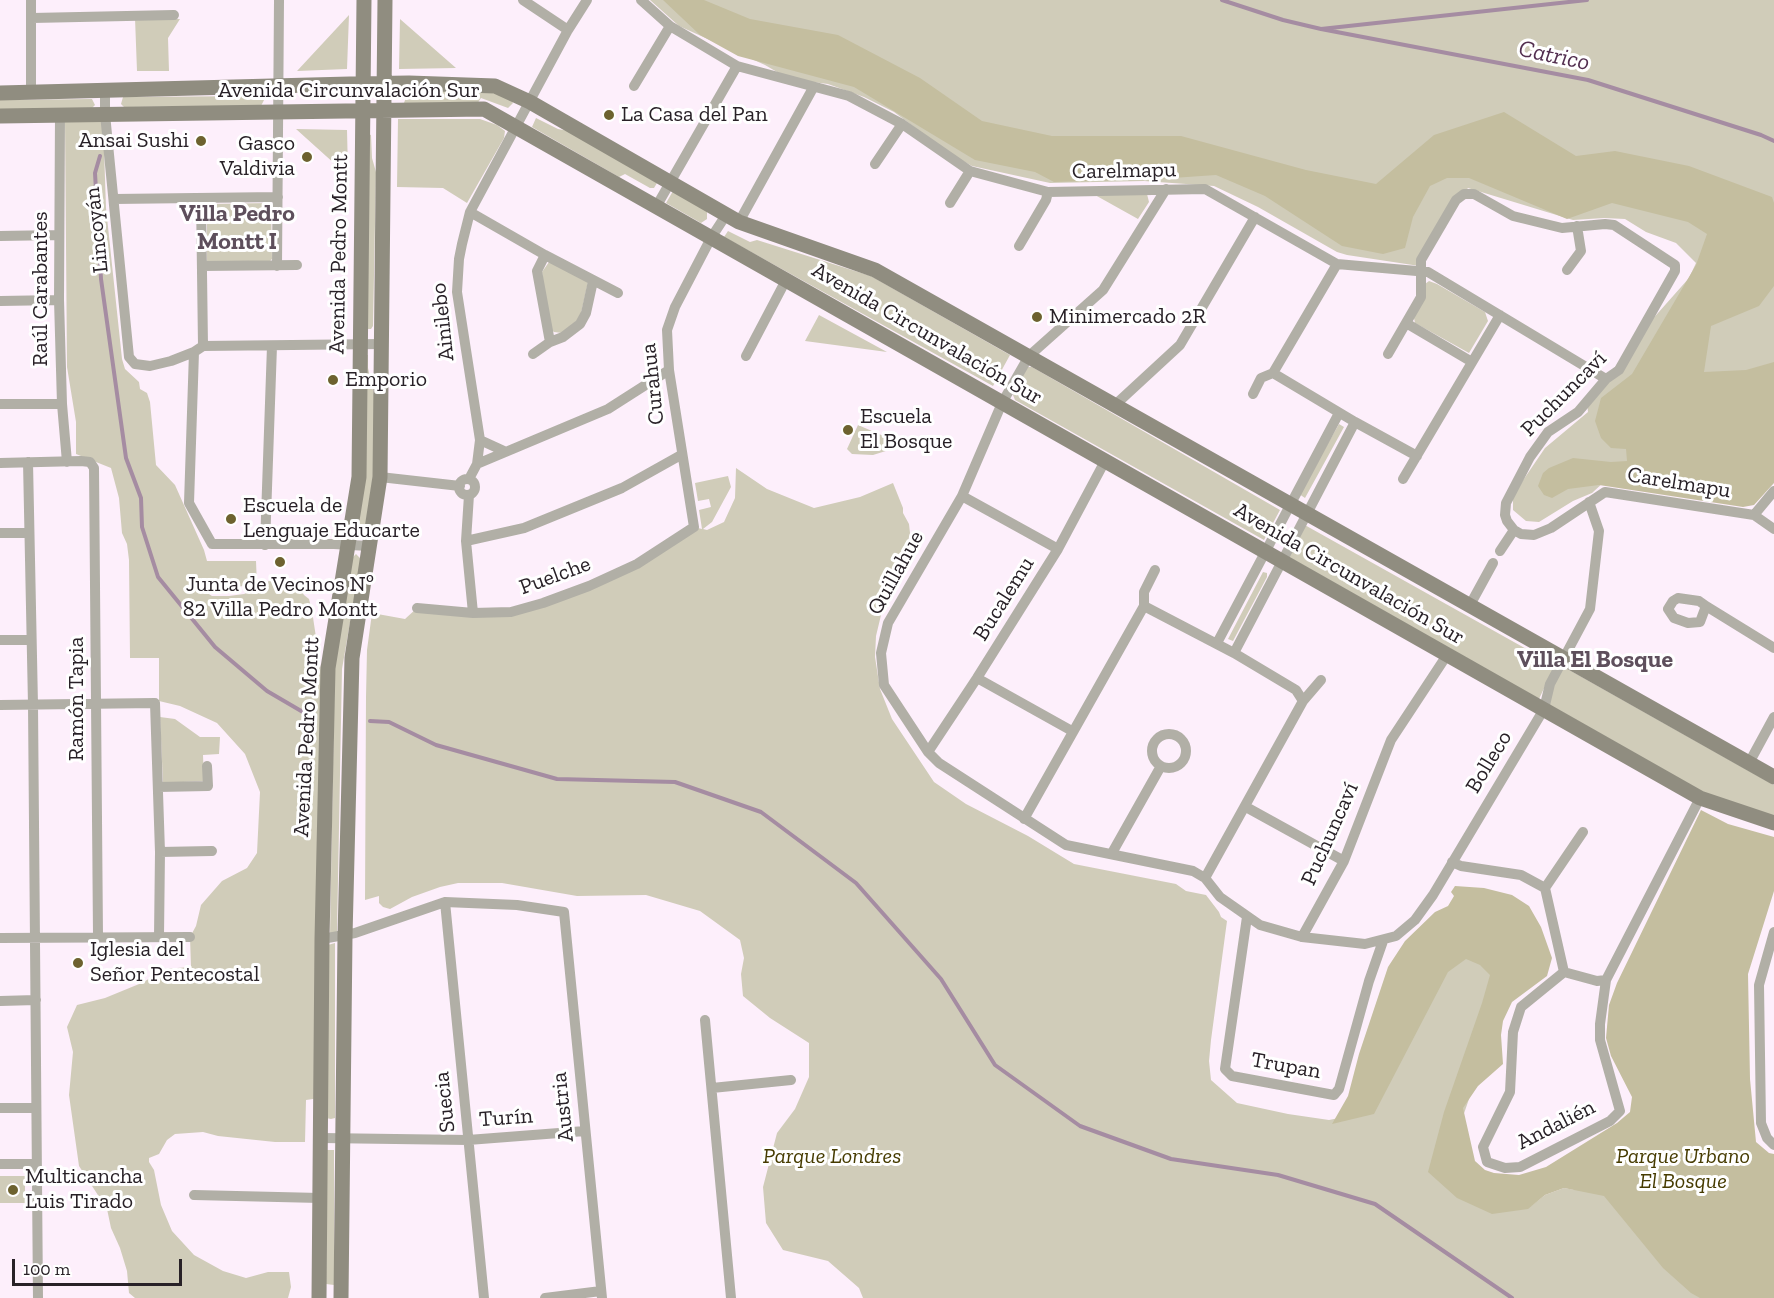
<!DOCTYPE html>
<html>
<head>
<meta charset="utf-8">
<style>
  body { margin:0 }
  #map { position:relative; width:1774px; height:1298px; overflow:hidden; background:#fdeffb; font-family:"Zilla Slab",serif }
  canvas { display:block }
  .scale { position:absolute; left:12px; top:1259px; width:170px; height:27px; box-sizing:border-box; border:3px solid #282127; border-top:0; padding-left:8px; font-size:18px; line-height:21px; white-space:nowrap; color:#282127; -webkit-text-stroke:4px #fff; paint-order:stroke }
</style>
</head>
<body>
<div id="map">
<canvas width="1774" height="1298"></canvas>
<div class="scale">100 m</div>
</div>
<script>
const ctx = document.querySelector('canvas').getContext('2d');
ctx.lineJoin = 'round';
function paint(path, color) {
  ctx.fillStyle = color;
  ctx.fill(path, 'evenodd');
}
function toPath(rows) {
  const path = new Path2D();
  for (const r of rows) {
    if (r.length === 3) {
      path.moveTo(r[0] + r[2], r[1]);
      path.arc(r[0], r[1], r[2], 0, 2 * Math.PI);
      continue;
    }
    path.moveTo(r[0], r[1]);
    for (let i = 2; i < r.length; i += 2) path.lineTo(r[i], r[i + 1]);
  }
  return path;
}
function strokePath(path, color, width, dash) {
  ctx.strokeStyle = color;
  ctx.lineWidth = width;
  ctx.lineCap = dash ? 'butt' : 'round';
  ctx.setLineDash(dash || []);
  ctx.stroke(path);
}
function write(font, color, halo, rows, align = 'center') {
  ctx.font = font + ' "Zilla Slab",serif';
  ctx.lineWidth = 6;
  ctx.setLineDash([]);
  ctx.textBaseline = 'middle';
  ctx.strokeStyle = halo;
  ctx.fillStyle = color;
  for (const [text, x, y, turn = 0] of rows) {
    ctx.save();
    ctx.translate(x, y);
    ctx.rotate((+turn || 0) * Math.PI / 180);
    ctx.textAlign = isNaN(turn) ? turn : align;
    if (halo) ctx.strokeText(text, 0, 0);
    ctx.fillText(text, 0, 0);
    ctx.restore();
  }
}
paint(toPath([
  [650,0,1774,0,1774,478,1604,482,1592,493,1573,501,1539,522,1526,521,1513,510,1513,495,1545,448,1588,412,1587,403,1650,322,1689,278,1696,263,1676,243,1646,232,1625,219,1604,218,1573,220,1468,188,1453,207,1426,248,1426,267,1347,255,1337,252,1258,207,1214,186,1144,181,1050,183,972,166,949,153,894,112,864,97,828,84,789,79,765,65,679,26],
  [349,15,347,69,297,71],
  [135,18,180,19,168,38,169,71,137,71],
  [400,19,456,68,399,69],
  [431,90,486,90,511,99,513,103,508,108,481,98,477,104,407,107,404,103,406,97,428,95],
  [259,96,264,100,261,106,124,107,121,104,123,97],
  [92,99,95,105,91,109,0,109,0,100],
  [536,118,558,129,569,131,657,183,654,188,650,188,625,174,619,177,532,127],
  [398,119,480,119,497,125,505,131,504,138,467,203,443,188,397,187],
  [103,120,106,208,122,359,125,369,139,382,140,389,147,393,150,402,156,465,175,485,204,550,207,561,256,561,257,586,198,587,212,596,229,596,244,594,262,587,271,579,294,580,304,595,309,599,312,611,321,670,320,1098,306,1100,305,1142,275,1142,218,1136,203,1132,175,1134,167,1140,159,1154,149,1158,149,1162,154,1170,161,1205,172,1231,194,1255,223,1271,246,1278,268,1272,289,1272,291,1287,288,1298,135,1298,129,1293,127,1271,120,1248,111,1228,107,1209,79,1166,69,1095,73,1052,67,1027,77,1005,105,998,144,982,163,969,191,967,190,937,196,926,201,905,222,881,247,868,257,853,260,792,245,754,217,723,180,706,159,701,159,658,130,658,129,560,127,544,122,533,119,498,111,468,76,454,76,422,67,367,65,121],
  [296,129,347,130,348,172,346,174],
  [368,134,371,135,372,158,376,172,373,326,371,329,367,329],
  [673,191,707,210,707,219,701,223,666,203],
  [1147,194,1149,202,1138,219,1095,195],
  [271,203,272,259,269,262,207,264,207,204],
  [728,231,750,242,757,240,871,276,1010,355,993,386,724,237],
  [549,262,588,282,580,318,562,333,554,332,549,328,542,272],
  [1429,281,1437,284,1485,312,1488,321,1469,353,1415,323,1414,318,1425,284],
  [819,315,887,352,805,341],
  [365,355,368,355,368,368,375,399,373,477,364,536,359,535,357,530],
  [1025,367,1032,367,1280,510,1264,540,1015,400,1011,390],
  [1339,424,1344,427,1305,498,1299,494],
  [858,425,893,440,889,450,873,455,852,454,847,449],
  [736,468,767,489,814,508,860,497,893,483,903,508,903,513,909,524,910,533,906,549,887,590,876,636,875,657,880,689,892,719,934,782,966,804,1028,836,1074,864,1176,884,1186,891,1206,895,1219,912,1221,917,1227,921,1211,1040,1209,1061,1211,1080,1237,1103,1288,1114,1329,1120,1349,1116,1420,975,1504,930,1469,1099,1460,1125,1458,1159,1531,1206,1545,1195,1564,1188,1575,1190,1609,1169,1774,1298,863,1298,859,1288,828,1261,783,1250,766,1223,763,1187,777,1133,795,1109,809,1077,809,1043,770,1018,743,996,741,974,744,958,740,940,700,911,646,895,577,896,502,883,458,883,440,887,412,897,390,909,383,907,379,903,379,896,365,900,366,697,367,650,372,613,405,619,417,608,511,612,589,586,694,527,702,529,699,510,711,507,709,499,698,501,695,483,728,476,731,487,712,522,703,529,707,530,724,522,735,498],
  [1303,524,1555,665,1539,699,1287,556],
  [356,554,361,559,342,669,337,932,330,935,335,649,353,557],
  [1263,572,1267,573,1267,577,1233,641,1228,639],
  [1564,667,1774,785,1774,818,1705,793,1548,704,1553,685],
  [160,717,175,719,200,737,220,737,219,754,203,755,204,781,163,783],
  [335,943,335,1118,331,1119,326,1118,328,945],
  [327,1150,334,1150,334,1285,326,1284],
  [0,1176,25,1176,25,1203,0,1203]
]), '#d0ccb9');
paint(toPath([
  [663,0,704,0,750,19,838,35,920,78,982,121,1052,136,1181,136,1306,170,1376,184,1434,135,1504,112,1576,156,1615,151,1689,166,1772,197,1774,203,1774,286,1759,306,1711,326,1704,372,1746,370,1774,362,1774,483,1754,505,1743,507,1599,485,1568,489,1552,498,1544,495,1538,486,1543,473,1549,468,1573,458,1611,462,1627,461,1626,449,1611,448,1601,438,1595,421,1601,398,1632,374,1696,265,1707,234,1688,222,1612,203,1567,219,1469,178,1447,178,1430,186,1413,217,1405,248,1383,254,1342,246,1265,196,1216,175,1158,179,1054,182,1035,172,975,160,854,87,738,56,700,35],
  [1701,810,1728,824,1774,837,1774,891,1748,974,1750,1079,1756,1142,1769,1153,1774,1154,1774,1298,1700,1298,1691,1293,1663,1268,1604,1196,1564,1188,1545,1195,1528,1209,1492,1214,1457,1198,1428,1172,1444,1112,1482,1003,1490,975,1480,965,1466,959,1448,972,1374,1114,1332,1124,1348,1096,1359,1054,1388,967,1405,941,1435,912,1448,906,1454,896,1451,892,1455,886,1484,888,1512,895,1529,906,1541,927,1552,958,1547,976,1512,1002,1503,1021,1501,1035,1503,1064,1478,1086,1463,1108,1475,1161,1485,1170,1494,1173,1519,1175,1546,1167,1617,1123,1630,1112,1632,1097,1611,1056,1606,1038,1609,1005,1617,983]
]), '#c4be9f');
strokePath(toPath([
  [1222,0,1283,20,1321,29,1587,0],
  [1321,29,1588,80,1761,135,1774,141],
  [100,156,95,173,101,279,126,458,141,498,142,527,158,577,215,647,267,691,308,715],
  [370,721,389,722,436,745,557,779,675,782,761,812,856,883,941,979,995,1065,1080,1126,1171,1159,1278,1175,1375,1204,1512,1298]
]), '#a58ca2', 4);
strokePath(toPath([
  [523,0,568,30],
  [641,0,670,26,737,66,849,96,902,124,970,171,1048,192,1205,189,1337,264,1428,272,1606,379],
  [32,18,174,15],
  [634,86,670,26],
  [105,89,105,114,129,357,135,364,150,366,171,361,194,352,203,346,381,344],
  [31,92,31,0],
  [60,115,59,300,62,404,67,462],
  [875,164,902,124],
  [1166,189,1103,290,1029,356,1002,403,962,496,888,623,881,653,884,685,928,752,939,763,1066,845,1193,871,1205,878,1220,897,1260,925,1302,937,1365,944,1396,936,1415,920,1433,895,1544,709,1550,684,1590,609,1599,531,1589,502],
  [201,198,203,346],
  [114,199,278,197],
  [950,203,970,171],
  [656,207,737,66],
  [470,212,545,255,618,293],
  [739,222,813,88],
  [0,236,59,235],
  [1019,246,1046,200,1048,192],
  [545,255,537,271,550,342],
  [1337,264,1273,373,1355,422,1417,456],
  [202,266,297,265],
  [277,266,279,0],
  [1567,270,1581,251,1577,226],
  [0,301,59,300],
  [1406,323,1472,362],
  [194,352,189,503,212,544,334,544,368,546],
  [533,354,550,342,563,337,580,324,586,313,593,281],
  [1388,354,1421,297,1421,260,1456,200,1464,194,1474,194,1513,216,1562,228,1605,224,1614,225,1675,265,1675,271,1619,370,1606,379,1578,412,1548,432,1530,457,1506,503,1505,515,1507,521,1514,530,1500,551],
  [746,356,786,280],
  [1253,394,1261,378,1273,373],
  [0,404,62,404],
  [1115,405,1180,345,1255,217],
  [480,440,504,451],
  [28,462,33,705,38,1298],
  [0,463,81,461,90,462,94,468,98,936],
  [477,464,608,409,669,370],
  [380,477,460,486],
  [469,479,477,464,480,440,457,292,459,259,462,244,470,212,568,30,587,0],
  [1403,479,1500,315],
  [467,487,8],
  [469,495,466,541,473,613],
  [962,496,1058,549],
  [1754,515,1774,491],
  [1514,530,1521,534,1534,535,1551,528,1605,492,1754,515,1774,529],
  [0,533,29,533],
  [466,541,524,528,622,488,681,455],
  [265,545,272,346],
  [1678,598,1699,601,1706,606,1700,622,1688,623,1674,618,1668,609,1673,601,1678,598],
  [1470,605,1493,563],
  [1144,606,1234,653,1296,690,1303,701],
  [1706,606,1774,648],
  [417,608,473,613,511,612,543,603,589,586,637,564,694,527,669,370,667,330,675,307,711,238,726,215],
  [0,640,30,640],
  [1217,643,1339,413],
  [1234,653,1355,422],
  [977,678,1072,731],
  [0,705,155,703,160,852,159,936],
  [1169,751,17],
  [928,752,977,678,1058,549,1105,461],
  [1749,763,1774,717],
  [158,787,208,786,207,766],
  [1246,807,1344,861],
  [1024,819,1144,606,1144,592,1155,570],
  [160,852,212,851],
  [1112,853,1161,766],
  [1452,862,1461,866,1521,875,1545,888,1564,972],
  [1205,878,1303,701,1321,680],
  [1545,888,1583,832],
  [445,902,484,1298],
  [1247,917,1225,1069,1232,1076,1334,1095,1339,1089,1369,981,1383,941],
  [1774,932,1759,985,1761,1123,1767,1138,1774,1145],
  [1302,937,1344,861,1391,740,1447,655],
  [0,938,190,937],
  [322,939,355,933,445,902,517,905,564,912,602,1298],
  [1564,972,1521,1007,1513,1032,1510,1092,1483,1147,1487,1162,1505,1168,1520,1167,1610,1121,1620,1111,1600,1040,1600,1024,1606,980,1700,798],
  [1564,972,1597,981,1606,980],
  [0,1001,36,1000],
  [705,1020,731,1298],
  [712,1088,791,1080],
  [0,1108,36,1108],
  [322,1138,468,1140,585,1131],
  [0,1164,35,1164],
  [194,1195,320,1198],
  [545,1298,601,1291]
]), '#b1afa6', 10);
strokePath(toPath([
  [0,93,350,84,409,83,495,86,530,102,739,222,875,270,1774,777],
  [0,116,484,109,1700,798,1774,823],
  [319,1298,322,939,328,668,359,477,364,0],
  [341,1298,345,936,352,658,380,477,385,0]
]), '#908d80', 15);
for (const [x, y, r, color] of [
  [609,115,6,"#6d622f"],
  [201,141,6,"#6d622f"],
  [307,157,6,"#6d622f"],
  [1037,317,6,"#6d622f"],
  [333,380,6,"#6d622f"],
  [848,430,6,"#6d622f"],
  [231,519,6,"#6d622f"],
  [280,562,6,"#6d622f"],
  [78,963,6,"#6d622f"],
  [13,1190,6,"#6d622f"]
]) {
  const dot = new Path2D();
  dot.arc(x, y, r, 0, 2 * Math.PI);
  ctx.fillStyle = color;
  ctx.fill(dot);
  strokePath(dot, '#fff', 2);
}
write('22px', '#282127', '#fff', [
  ["Avenida Circunvalación Sur",349,91],
  ["Carelmapu",1124,171,-1],
  ["Lincoyán",97,230,-96],
  ["Avenida Pedro Montt",339,254,-89],
  ["Raúl Carabantes",41,289,-90],
  ["Ainilebo",443,322,-96],
  ["Avenida Circunvalación Sur",927,334,30],
  ["Curahua",653,384,-96],
  ["Puchuncaví",1564,394,-45],
  ["Carelmapu",1679,483,9],
  ["Quillahue",896,573,-61],
  ["Avenida Circunvalación Sur",1349,574,30],
  ["Puelche",555,576,-20],
  ["Bucalemu",1004,599,-58],
  ["Ramón Tapia",77,699,-90],
  ["Avenida Pedro Montt",307,737,-87],
  ["Bolleco",1489,762,-59],
  ["Puchuncaví",1330,834,-66],
  ["Trupan",1286,1066,10],
  ["Suecia",445,1102,-96],
  ["Austria",563,1107,-96],
  ["Turín",506,1118,-4],
  ["Andalién",1556,1125,-27]
]);
write('22px', '#282127', '#fff', [
  ["La Casa del Pan",621,115],
  ["Ansai Sushi",189,141,"right"],
  ["Gasco",295,144,"right"],
  ["Valdivia",295,169,"right"],
  ["Minimercado 2R",1049,317],
  ["Emporio",345,380],
  ["Escuela",860,417],
  ["El Bosque",860,442],
  ["Escuela de",243,506],
  ["Lenguaje Educarte",243,531],
  ["Junta de Vecinos Nº",280,585,"center"],
  ["82 Villa Pedro Montt",280,610,"center"],
  ["Iglesia del",90,950],
  ["Señor Pentecostal",90,975],
  ["Multicancha",25,1177],
  ["Luis Tirado",25,1202]
], 'left');
write('italic 22px', '#463b00', '#fff', [
  ["Parque Londres",832,1157],
  ["Parque Urbano",1683,1157],
  ["El Bosque",1683,1182]
]);
write('italic 24px', '#532f50', '#fff', [
  ["Catrico",1554,56,12]
]);
write('bold 24px', '#5e4f5c', '#fff', [
  ["Villa Pedro",237,214],
  ["Montt I",237,242],
  ["Villa El Bosque",1595,660]
]);
</script>
</body>
</html>
